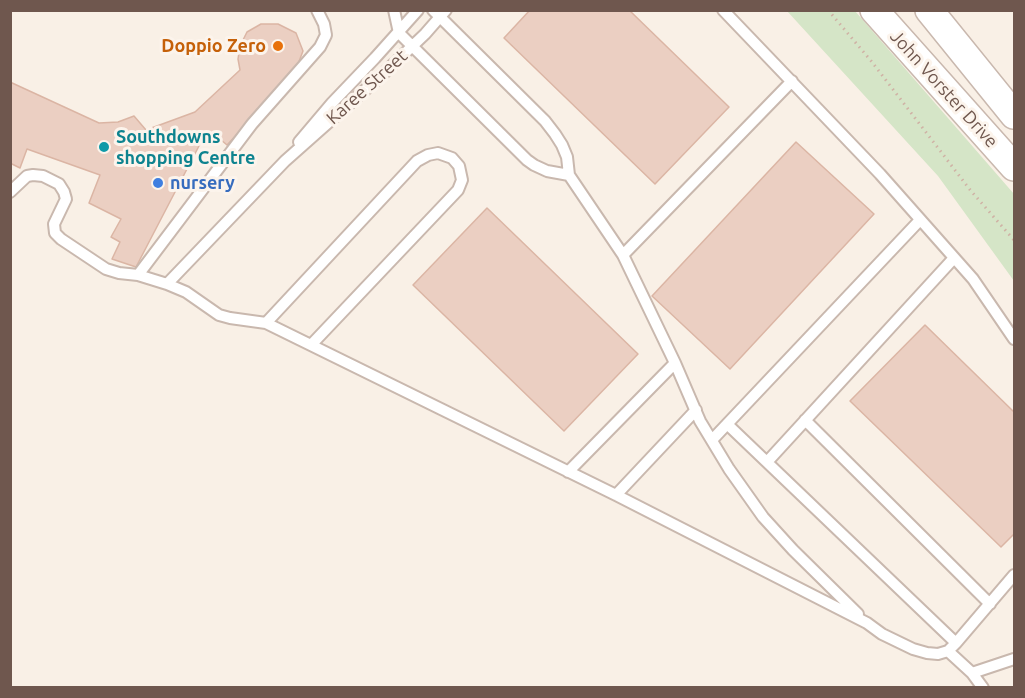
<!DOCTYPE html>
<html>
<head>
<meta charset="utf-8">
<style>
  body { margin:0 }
  #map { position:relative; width:1025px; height:698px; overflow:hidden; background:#f9f0e6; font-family:Ubuntu,sans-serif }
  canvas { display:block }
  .frame { position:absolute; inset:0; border:12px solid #6f574e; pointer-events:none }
</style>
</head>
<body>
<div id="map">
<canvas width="1025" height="698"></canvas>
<div class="frame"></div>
</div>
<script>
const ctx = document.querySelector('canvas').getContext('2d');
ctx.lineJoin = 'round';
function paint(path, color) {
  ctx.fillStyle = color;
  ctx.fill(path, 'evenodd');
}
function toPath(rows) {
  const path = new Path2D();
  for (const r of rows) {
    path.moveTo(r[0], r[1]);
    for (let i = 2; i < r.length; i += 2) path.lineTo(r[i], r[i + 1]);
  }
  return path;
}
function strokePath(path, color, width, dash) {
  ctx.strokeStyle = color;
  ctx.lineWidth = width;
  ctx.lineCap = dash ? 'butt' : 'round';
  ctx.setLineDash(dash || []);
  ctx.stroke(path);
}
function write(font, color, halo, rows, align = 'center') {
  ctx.font = font + ' Ubuntu,sans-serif';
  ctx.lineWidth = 6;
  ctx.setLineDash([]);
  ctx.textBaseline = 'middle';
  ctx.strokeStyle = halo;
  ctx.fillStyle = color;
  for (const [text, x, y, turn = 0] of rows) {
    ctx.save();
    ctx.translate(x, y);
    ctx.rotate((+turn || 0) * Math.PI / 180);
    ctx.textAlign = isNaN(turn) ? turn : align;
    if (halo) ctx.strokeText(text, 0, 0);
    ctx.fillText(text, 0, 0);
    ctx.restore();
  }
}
paint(toPath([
  [787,11,855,11,1014,194,1014,281,938,176]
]), '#d5e5c7');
const building = toPath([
  [530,10,629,10,729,107,655,184,504,38,530,10],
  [261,24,278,24,296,33,303,51,295,72,227,145,213,133,200,144,136,267,112,259,120,242,111,237,121,219,89,203,100,175,27,149,20,168,10,163,10,82,99,123,118,122,134,116,146,130,195,112,240,70,238,59,240,46,247,32,261,24],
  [796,142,874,214,730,369,652,296,796,142],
  [487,208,638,354,564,431,413,285,487,208],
  [925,325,1014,412,1014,534,1001,547,850,401,925,325]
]);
paint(building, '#ebcfc2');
strokePath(building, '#dbb5a4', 1.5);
const service = toPath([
  [394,10,399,33,527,160,534,165,547,171,569,175],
  [433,10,545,121,555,134,562,145,567,157,569,175,623,255,675,363,700,421,729,469,763,517,793,550,858,614],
  [723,10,880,174,973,279,1014,339],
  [299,142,332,103,375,58,418,10],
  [10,192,27,176,33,175,43,176,59,184,64,192,66,199,54,224,55,233,61,239,106,269,119,273,138,275,252,124,320,47,326,35,324,24,317,10],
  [623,255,792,81],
  [138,275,167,284,186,292,219,315,230,318,266,323,616,495,867,623,882,634,913,649,927,653,938,654,948,651,956,643,1014,575],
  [167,284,285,161,383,74,425,34,446,10],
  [266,323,417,161,428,155,438,153,452,158,459,166,462,180,458,190,311,345],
  [805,420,990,604],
  [727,424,956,643],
  [712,440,920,220],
  [767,462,954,258],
  [568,472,675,363],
  [616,495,696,410],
  [948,651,972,673,983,688],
  [972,673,1014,659]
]);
const tertiary = toPath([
  [874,10,1014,167],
  [929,10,1014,115]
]);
strokePath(service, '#c9b8ae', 14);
strokePath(tertiary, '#c9b8ae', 30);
strokePath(toPath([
  [828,10,872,62,971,191,1014,240]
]), '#cfb2a5', 3, [1.5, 4.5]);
strokePath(service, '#fff', 10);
strokePath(tertiary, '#fff', 27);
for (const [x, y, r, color] of [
  [278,46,6,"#e8710a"],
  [104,147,6,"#0f9aa8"],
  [158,183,6,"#3f7fe0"]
]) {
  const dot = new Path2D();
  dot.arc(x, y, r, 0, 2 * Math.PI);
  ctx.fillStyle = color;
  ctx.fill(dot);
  strokePath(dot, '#fcf4ec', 2);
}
write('bold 18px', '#c56008', '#fcf4ec', [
  ["Doppio Zero",266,46]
], 'right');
write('18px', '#6f574e', '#fcf4ec', [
  ["Karee Street",367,87,-42],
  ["John Vorster Drive",944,89,48]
]);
write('bold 18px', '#0d838f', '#fcf4ec', [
  ["Southdowns",116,137],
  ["shopping Centre",116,158]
], 'left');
write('bold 18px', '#366cbe', '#fcf4ec', [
  ["nursery",170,183]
], 'left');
</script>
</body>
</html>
